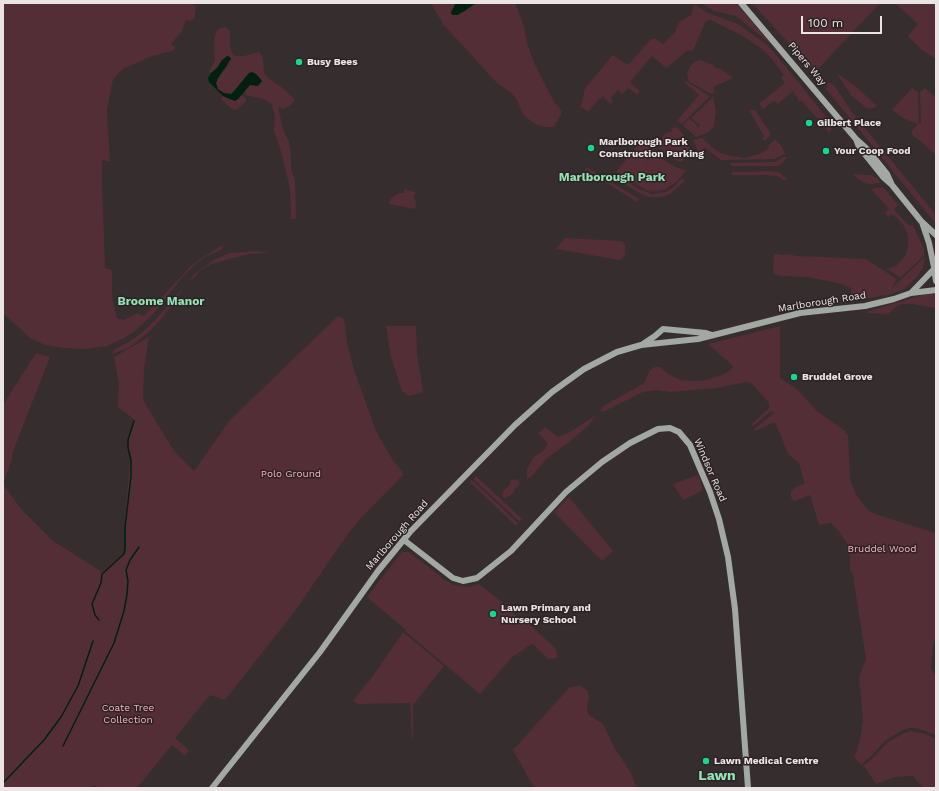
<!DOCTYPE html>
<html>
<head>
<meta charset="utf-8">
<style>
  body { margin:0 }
  #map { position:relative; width:939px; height:791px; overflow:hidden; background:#362d2f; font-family:"Work Sans",sans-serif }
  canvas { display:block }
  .frame { position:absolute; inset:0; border:4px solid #eae4e5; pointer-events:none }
  .scale { position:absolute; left:801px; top:16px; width:81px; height:18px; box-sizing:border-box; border:2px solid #eae4e5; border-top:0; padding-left:5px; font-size:12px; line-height:14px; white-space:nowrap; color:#eae4e5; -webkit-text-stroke:3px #2c2325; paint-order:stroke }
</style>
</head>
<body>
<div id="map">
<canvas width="939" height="791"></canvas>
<div class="frame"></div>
<div class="scale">100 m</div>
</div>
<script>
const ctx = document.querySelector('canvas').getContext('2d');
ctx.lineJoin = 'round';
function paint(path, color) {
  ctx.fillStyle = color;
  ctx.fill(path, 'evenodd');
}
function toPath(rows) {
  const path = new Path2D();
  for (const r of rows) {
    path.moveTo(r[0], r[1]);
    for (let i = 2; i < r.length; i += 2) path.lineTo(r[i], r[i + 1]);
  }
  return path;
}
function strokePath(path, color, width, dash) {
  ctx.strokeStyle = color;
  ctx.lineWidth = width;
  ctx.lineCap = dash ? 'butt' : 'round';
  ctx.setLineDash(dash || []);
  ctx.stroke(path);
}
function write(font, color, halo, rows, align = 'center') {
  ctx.font = font + ' "Work Sans",sans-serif';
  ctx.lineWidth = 3;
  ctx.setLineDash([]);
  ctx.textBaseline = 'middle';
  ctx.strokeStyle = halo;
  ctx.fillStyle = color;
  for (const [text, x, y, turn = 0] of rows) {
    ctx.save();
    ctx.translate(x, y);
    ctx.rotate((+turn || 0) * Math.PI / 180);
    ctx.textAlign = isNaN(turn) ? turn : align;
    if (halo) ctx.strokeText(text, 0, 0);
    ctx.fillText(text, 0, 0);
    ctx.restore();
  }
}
paint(toPath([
  [3,3,192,3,196,7,195,16,192,21,186,20,182,31,171,44,176,48,172,51,152,56,123,69,114,78,112,83,107,110,110,162,102,160,102,181,105,268,112,270,112,298,117,318,124,320,137,313,144,316,191,266,214,250,224,245,221,250,207,256,197,263,183,276,154,313,135,331,126,337,107,346,85,349,63,348,45,345,29,337,3,313],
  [431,3,456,3,453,6,463,13,476,3,515,3,524,26,527,44,536,67,554,102,561,110,561,114,554,127,547,127,537,125,527,118,523,114,516,98,510,92,497,83,443,24],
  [701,3,736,3,772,45,736,16,714,11],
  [752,3,880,3,815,72],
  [895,3,936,3,936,59,922,50,908,36,918,24],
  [694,4,708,13,738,24,766,44,773,51,828,119,827,122,832,127,831,130,829,132,822,124,821,125,819,122,819,120,801,100,799,101,793,91,778,104,774,101,763,109,760,106,760,102,768,97,785,83,781,78,784,75,771,58,762,49,743,36,711,20,708,20,705,23,693,51,688,50,666,68,652,56,630,82,640,91,637,95,629,88,622,94,618,90,611,98,613,101,610,104,603,96,601,99,600,98,588,112,580,106,583,100,584,91,586,87,612,56,614,56,627,64,630,63,651,39,656,39,663,44,675,32,679,22,691,15],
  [225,27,228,29,230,32,230,46,232,53,235,56,244,56,259,52,263,58,264,73,268,78,284,89,295,100,291,105,283,109,278,107,283,129,289,142,291,156,291,169,295,180,296,219,291,219,290,189,281,151,274,131,275,117,272,104,263,99,246,95,245,91,250,85,261,83,261,79,259,76,249,73,235,90,231,94,224,94,218,89,216,83,218,78,229,64,222,60,217,68,211,73,209,71,215,61,214,47,215,36,218,29],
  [699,60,714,65,714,67,721,69,733,78,713,87,715,92,712,94,689,82,687,74,688,70,693,63],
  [839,75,853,84,877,106,870,109,865,107,851,95,838,76],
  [685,81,710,96,682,124,677,121,699,95,684,82],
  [829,82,834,85,851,111,936,215,936,224,826,89,827,84],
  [912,88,918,92,919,124,921,123,920,92,925,88,936,98,936,155,924,144,911,134,913,129,918,124,905,119,892,110],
  [223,96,230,100,238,99,241,96,243,96,247,100,238,109,235,110,231,108,223,101,221,98],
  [713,97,716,112,714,126,709,132,696,137,683,125,689,118,697,125,696,126,698,128,700,125,691,118],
  [749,110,755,110,771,134,765,141,762,138,764,136],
  [677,127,684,135,689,145,689,154,685,159,681,162,670,157,660,149,658,143,661,143,664,134,672,131,671,128],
  [644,138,651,145,644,171,651,148,655,153,671,165,686,171,676,182,666,189,658,191,646,190,616,172],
  [702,138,718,152,731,156,744,158,759,154,767,150,769,148,768,146,775,139,782,147,785,154,774,159,721,160,705,148,699,154,693,140],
  [784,157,787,157,782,164,778,166,731,166,731,163,775,162],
  [587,167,588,168,639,199,637,202,585,169],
  [773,171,780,173,787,179,784,180,777,176,764,175,732,175,732,172],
  [614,173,639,189,652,194,666,192,674,187,682,178,685,181,670,194,661,197,649,197,641,194,616,179],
  [852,174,871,175,877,178,881,183,870,184,864,183],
  [883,187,898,205,894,209,896,212,909,226,913,225,924,249,924,256,901,277,899,277,887,269,896,266,904,258,908,248,908,235,904,226,897,218,891,214,888,217,885,213,889,209,871,189],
  [404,189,412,191,416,193,413,196,416,202,415,209,389,204,391,198,399,193,404,193],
  [565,238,622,241,625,244,625,255,620,260,556,249],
  [256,251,270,253,249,254,211,264,201,270,190,282,192,277,197,272,215,259,230,253],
  [774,254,783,255,789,254,796,256,866,259,895,278,896,280,892,288,925,257,923,268,916,278,904,289,886,296,884,295,852,302,851,288,842,284,808,277,779,276,773,273],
  [183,290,162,318,147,334,128,348,112,354,115,349,127,343,143,332,160,315,176,295],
  [926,294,936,294,936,308,912,304,902,304,897,306,888,314,867,313,866,312],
  [338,316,344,319,347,342,354,370,376,431,392,459,404,474,360,519,345,538,295,611,225,700,210,695,195,713,175,738,189,750,185,756,172,745,137,788,98,788,94,785,92,788,3,788,3,484,22,510,55,543,58,544,102,572,126,551,125,519,131,453,127,450,130,433,135,420,118,407,119,383,114,357,149,337,144,368,143,400,174,451,194,471,230,420],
  [386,326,416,326,417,354,423,391,421,393,408,396,402,391,391,357],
  [780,326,780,378,797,389,817,411,845,431,848,436,850,480,856,494,862,503,869,511,878,515,936,533,936,635,933,646,931,669,936,676,936,735,916,728,909,728,901,731,886,740,871,756,861,765,854,756,857,751,861,734,863,720,859,677,866,659,854,582,853,574,850,570,850,548,840,533,831,523,819,525,810,495,794,501,791,497,791,491,797,486,805,484,799,463,788,454,775,422,755,431,754,429,774,413,771,411,753,426,751,425,769,408,769,403,751,383,746,382,717,388,695,390,671,392,656,390,643,392,603,412,600,410,605,405,644,383,650,370,655,367,660,367,668,374,681,380,694,381,706,380,722,375,730,371,733,366,708,344],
  [36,353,50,357,12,454,13,456,3,484,3,405],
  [596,415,588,426,568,443,547,458,531,477,527,479,527,470,531,462,534,457,543,451,548,444,538,433,545,427,558,437,570,432],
  [698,475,702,487,702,491,683,500,673,484],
  [476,476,522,519,520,522,473,479],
  [516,479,520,483,511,495,505,498,502,496,503,491,510,484,511,480],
  [472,480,518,523,516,526,470,482],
  [569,497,613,551,602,561,554,512],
  [402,552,409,552,445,580,454,585,470,587,479,584,503,603,514,614,528,623,555,648,558,656,556,658,548,659,533,644,526,647,522,651,513,656,480,694,405,631,406,630,367,597],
  [403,632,444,666,413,705,413,738,412,738,410,703,358,704,353,701,372,677],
  [580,686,587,690,589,697,587,710,589,715,603,724,615,749,630,771,637,788,534,788,513,750,570,687],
  [910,731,923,733,936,739,936,788,923,788,913,776,895,777,876,784,865,767,862,767,872,759,887,743,902,734]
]), '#542e37');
paint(toPath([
  [456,3,476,3,458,15,452,15,451,12],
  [227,56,230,57,231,59,218,78,216,83,218,89,224,93,231,94,235,90,249,73,252,72,256,74,262,81,258,86,250,85,238,99,235,101,223,96,209,82,208,78,211,73,217,68,222,60]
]), '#002110');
strokePath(toPath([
  [99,620,95,615,92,604,101,583,102,574,124,554,125,549,125,528,131,476,131,460,128,448,128,440,134,421],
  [63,746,114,643,124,611,127,594,128,581,126,570,130,560,139,547],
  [3,783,44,740,61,717,78,686,93,641]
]), '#002110', 1.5);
strokePath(toPath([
  [741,3,856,139,866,148,887,174,892,185],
  [856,139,859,147,883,177,892,185,921,221,936,235],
  [922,222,929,243,934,267],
  [934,269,936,281],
  [911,293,933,270],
  [643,344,655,336,663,329,706,333,712,335],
  [404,540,453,578,463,581,477,578,511,551,566,492,602,462,630,443,658,429,670,428,679,432,690,445,710,492,719,519,728,557,735,609,748,788],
  [212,788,320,652,378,571,410,532,515,425,552,392,584,369,617,352,641,345,698,339,800,313,865,306,894,299,911,293,936,290]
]), '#a2a8a4', 6);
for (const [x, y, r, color] of [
  [299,62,4,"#15d989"],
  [809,123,4,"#15d989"],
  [591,148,4,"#15d989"],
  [826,151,4,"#15d989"],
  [794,377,4,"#15d989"],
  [493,614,4,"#15d989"],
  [706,761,4,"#15d989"]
]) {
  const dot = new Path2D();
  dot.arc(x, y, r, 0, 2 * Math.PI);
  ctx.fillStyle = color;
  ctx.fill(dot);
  strokePath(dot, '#2c2325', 1.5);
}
write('bold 10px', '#eae4e5', '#2c2325', [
  ["Busy Bees",307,62],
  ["Gilbert Place",817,123],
  ["Marlborough Park",599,142],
  ["Construction Parking",599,154],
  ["Your Coop Food",834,151],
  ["Bruddel Grove",802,377],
  ["Lawn Primary and",501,608],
  ["Nursery School",501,620],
  ["Lawn Medical Centre",714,761]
], 'left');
write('10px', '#eae4e5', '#2c2325', [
  ["Pipers Way",807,64,50],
  ["Marlborough Road",822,302,-9],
  ["Windsor Road",710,470,67],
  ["Marlborough Road",397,535,-49]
]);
write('10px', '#fcafc0', '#2c2325', [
  ["Polo Ground",291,474],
  ["Bruddel Wood",882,549],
  ["Coate Tree",128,708],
  ["Collection",128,720]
]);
write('bold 12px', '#93e1b4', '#2c2325', [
  ["Marlborough Park",612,177],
  ["Broome Manor",161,301]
]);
write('bold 14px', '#93e1b4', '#2c2325', [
  ["Lawn",717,776]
]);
</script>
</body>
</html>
